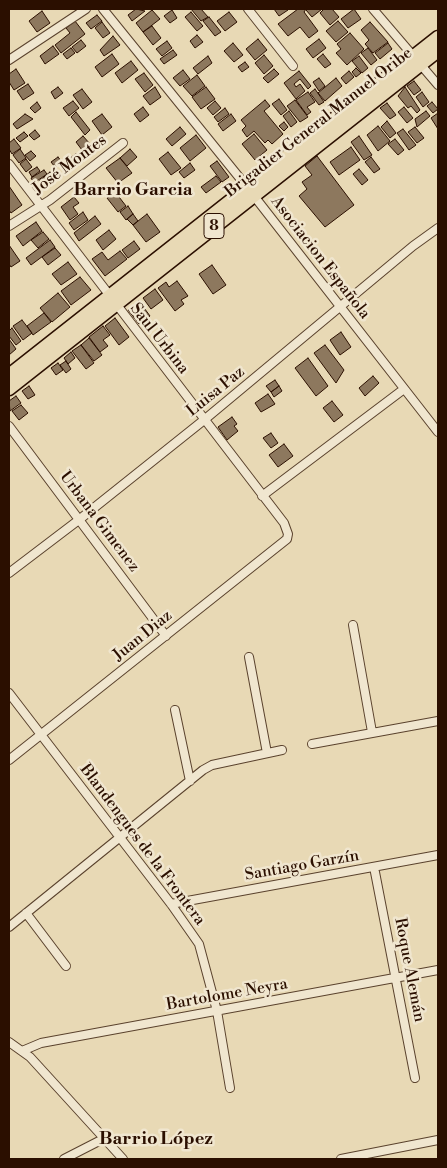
<!DOCTYPE html>
<html>
<head>
<meta charset="utf-8">
<style>
  body { margin:0 }
  #map { position:relative; width:447px; height:1168px; overflow:hidden; background:#e8d9b5; font-family:"Libre Bodoni",serif }
  canvas { display:block }
  .frame { position:absolute; inset:0; border:10px solid #2b0f00; pointer-events:none }
</style>
</head>
<body>
<div id="map">
<canvas width="447" height="1168"></canvas>
<div class="frame"></div>
</div>
<script>
const ctx = document.querySelector('canvas').getContext('2d');
ctx.lineJoin = 'round';
function paint(path, color) {
  ctx.fillStyle = color;
  ctx.fill(path, 'evenodd');
}
function toPath(rows) {
  const path = new Path2D();
  for (const r of rows) {
    path.moveTo(r[0], r[1]);
    for (let i = 2; i < r.length; i += 2) path.lineTo(r[i], r[i + 1]);
  }
  return path;
}
function strokePath(path, color, width, dash) {
  ctx.strokeStyle = color;
  ctx.lineWidth = width;
  ctx.lineCap = dash ? 'butt' : 'round';
  ctx.setLineDash(dash || []);
  ctx.stroke(path);
}
function write(font, color, halo, rows, align = 'center') {
  ctx.font = font + ' "Libre Bodoni",serif';
  ctx.lineWidth = 5;
  ctx.setLineDash([]);
  ctx.textBaseline = 'middle';
  ctx.strokeStyle = halo;
  ctx.fillStyle = color;
  for (const [text, x, y, turn = 0] of rows) {
    ctx.save();
    ctx.translate(x, y);
    ctx.rotate((+turn || 0) * Math.PI / 180);
    ctx.textAlign = isNaN(turn) ? turn : align;
    if (halo) ctx.strokeText(text, 0, 0);
    ctx.fillText(text, 0, 0);
    ctx.restore();
  }
}
const building = toPath([
  [136,9,145,11,132,21,128,15,136,9],
  [191,9,201,9,208,17,201,21,191,9],
  [274,9,287,9,288,10,279,16,274,9],
  [298,9,306,9,304,12,318,31,309,38,300,27,288,36,278,24,298,9],
  [308,9,322,9,312,17,306,10,308,9],
  [324,9,332,9,339,17,330,25,320,13,324,9],
  [354,9,361,19,348,28,341,19,354,9],
  [152,10,160,19,143,32,136,23,152,10],
  [172,10,177,18,170,23,164,16,172,10],
  [42,11,50,23,37,32,29,21,42,11],
  [191,12,203,26,197,31,185,17,191,12],
  [229,12,237,22,225,31,217,21,229,12],
  [97,15,102,21,91,29,86,23,97,15],
  [209,17,221,32,215,36,203,21,209,17],
  [75,21,85,34,61,53,55,45,70,33,66,28,75,21],
  [338,21,348,32,336,42,326,31,338,21],
  [102,22,110,33,103,38,95,28,102,22],
  [370,22,388,42,373,53,365,44,369,40,361,30,370,22],
  [152,26,161,38,153,45,143,32,152,26],
  [350,33,364,49,347,65,336,53,341,49,337,44,350,33],
  [197,35,203,42,195,48,190,41,197,35],
  [113,36,120,45,104,56,100,50,113,36],
  [258,39,267,50,255,60,246,49,258,39],
  [319,39,326,48,313,58,306,49,319,39],
  [81,40,86,46,77,53,72,47,81,40],
  [167,41,172,48,162,56,156,49,167,41],
  [233,43,243,55,234,62,224,51,233,43],
  [388,43,392,49,380,59,375,53,388,43],
  [53,46,59,54,45,64,40,56,53,46],
  [71,48,75,53,67,59,63,54,71,48],
  [368,48,377,60,371,65,361,53,368,48],
  [173,50,177,55,164,64,160,59,173,50],
  [112,54,119,64,102,77,95,67,112,54],
  [323,54,331,64,325,68,317,59,323,54],
  [264,55,273,66,264,74,255,63,264,55],
  [208,56,212,63,198,74,193,68,208,56],
  [359,56,368,68,362,73,352,61,359,56],
  [131,61,138,70,122,83,115,73,131,61],
  [245,62,249,67,242,72,238,67,245,62],
  [356,68,361,73,356,77,352,72,356,68],
  [16,69,25,83,14,90,9,82,9,74,16,69],
  [274,69,279,74,268,83,263,78,274,69],
  [183,70,190,79,180,86,173,78,183,70],
  [299,71,311,86,308,89,300,79,294,84,296,87,300,84,305,91,296,99,284,83,299,71],
  [349,71,354,77,346,84,341,78,349,71],
  [144,73,153,85,145,92,135,79,144,73],
  [197,75,205,86,192,96,183,86,197,75],
  [319,78,325,86,319,91,313,82,319,78],
  [336,78,342,86,325,101,318,93,336,78],
  [414,81,421,90,414,95,407,86,414,81],
  [28,84,34,93,23,100,17,91,28,84],
  [58,87,63,93,55,99,51,92,58,87],
  [155,87,161,97,150,105,143,96,155,87],
  [206,87,215,99,201,109,192,97,206,87],
  [405,87,420,110,417,113,411,106,408,108,398,96,405,87],
  [82,89,92,102,83,109,73,95,82,89],
  [315,89,324,102,319,105,310,93,315,89],
  [308,92,315,102,307,107,311,112,307,115,296,100,308,92],
  [422,92,429,102,423,107,416,97,422,92],
  [279,99,287,110,281,115,272,104,279,99],
  [265,100,270,106,264,111,283,134,272,144,268,140,265,143,254,131,247,137,242,130,246,126,241,120,265,100],
  [295,100,308,117,300,122,287,106,295,100],
  [73,101,79,108,69,116,63,108,73,101],
  [215,101,221,108,213,115,207,108,215,101],
  [37,102,41,108,35,113,30,108,37,102],
  [432,102,438,109,433,113,427,106,432,102],
  [387,103,396,115,390,119,380,108,387,103],
  [143,107,149,115,140,122,134,114,143,107],
  [404,107,413,118,407,123,398,112,404,107],
  [225,108,229,114,218,122,214,117,225,108],
  [289,111,297,122,291,127,283,116,289,111],
  [426,111,430,116,417,127,415,119,426,111],
  [76,112,90,130,85,135,71,117,76,112],
  [438,113,438,129,431,118,438,113],
  [25,114,33,119,17,129,13,124,25,114],
  [102,114,112,127,102,135,92,121,102,114],
  [231,114,236,121,223,131,218,124,231,114],
  [387,121,396,133,390,138,381,127,387,121],
  [284,122,288,127,284,131,279,126,284,122],
  [378,126,390,141,378,151,367,135,378,126],
  [180,127,186,134,172,146,166,139,180,127],
  [415,127,424,138,417,143,408,132,415,127],
  [403,129,416,145,409,150,397,133,403,129],
  [35,130,40,136,34,140,29,135,35,130],
  [24,132,28,136,20,142,16,138,24,132],
  [254,134,267,150,255,160,242,144,254,134],
  [196,135,206,148,190,161,180,148,196,135],
  [83,136,90,144,82,150,76,142,83,136],
  [359,136,372,155,364,160,351,142,359,136],
  [14,139,21,148,12,154,9,149,9,143,14,139],
  [395,139,404,150,398,155,388,144,395,139],
  [351,147,360,160,339,175,330,162,351,147],
  [20,149,26,158,19,163,13,155,20,149],
  [130,149,137,157,127,166,120,158,130,149],
  [31,151,36,156,30,161,25,155,31,151],
  [168,152,181,168,171,175,159,159,168,152],
  [76,154,79,159,64,169,61,164,76,154],
  [317,156,354,205,325,227,299,196,307,189,302,182,312,175,305,166,317,156],
  [58,157,62,162,55,167,51,162,58,157],
  [371,157,380,169,374,173,365,162,371,157],
  [120,158,132,173,118,183,106,168,120,158],
  [26,159,32,167,26,172,20,164,26,159],
  [217,161,229,177,222,182,210,166,217,161],
  [190,163,195,170,184,178,179,172,190,163],
  [37,167,40,171,32,177,29,172,37,167],
  [359,169,368,180,362,185,353,174,359,169],
  [44,170,47,174,34,183,31,178,44,170],
  [50,172,54,177,43,186,39,181,50,172],
  [216,176,221,182,206,193,201,187,216,176],
  [9,186,22,205,11,213,9,210,9,186],
  [116,193,126,206,118,212,107,198,116,193],
  [74,197,79,203,73,207,78,214,70,220,61,207,74,197],
  [128,206,133,214,126,220,120,212,128,206],
  [83,212,88,220,74,230,69,223,83,212],
  [133,214,138,221,133,225,127,219,133,214],
  [147,214,160,232,146,242,133,225,147,214],
  [95,216,101,224,79,241,74,233,95,216],
  [36,222,42,231,23,246,16,236,36,222],
  [109,230,116,239,103,250,96,240,109,230],
  [43,232,49,239,38,248,31,240,43,232],
  [50,240,55,247,31,265,26,258,50,240],
  [134,241,140,249,128,258,122,250,134,241],
  [9,245,20,261,11,267,9,264,9,245],
  [55,248,61,255,48,265,42,257,55,248],
  [120,251,127,259,105,276,92,259,102,252,108,260,120,251],
  [68,262,77,274,61,285,52,274,68,262],
  [212,265,226,285,213,294,199,274,212,265],
  [80,277,91,290,71,305,61,291,80,277],
  [177,281,188,296,181,300,184,304,175,311,158,288,166,282,169,287,177,281],
  [155,289,163,300,151,309,143,298,155,289],
  [58,293,70,307,52,322,40,308,58,293],
  [139,301,150,316,139,324,128,310,139,301],
  [44,313,51,322,33,335,27,326,44,313],
  [115,318,129,337,119,345,105,326,115,318],
  [22,320,32,333,23,340,13,326,22,320],
  [103,326,110,335,103,340,108,346,100,352,89,337,103,326],
  [12,328,21,341,16,345,9,336,9,331,12,328],
  [341,332,351,347,340,355,330,340,341,332],
  [89,338,102,355,94,361,81,345,89,338],
  [9,339,16,349,9,355,9,339],
  [81,345,94,363,86,369,72,351,81,345],
  [325,345,344,370,336,383,314,353,325,345],
  [71,352,75,358,68,364,64,358,71,352],
  [308,358,328,386,316,396,295,368,308,358],
  [66,361,71,369,66,373,60,365,66,361],
  [58,363,63,370,56,375,51,368,58,363],
  [373,376,379,383,365,396,359,388,373,376],
  [275,380,279,386,271,392,266,386,275,380],
  [29,386,35,395,28,399,22,391,29,386],
  [279,386,282,391,274,397,271,392,279,386],
  [268,394,275,404,261,412,255,403,268,394],
  [16,396,21,403,10,411,9,401,16,396],
  [332,401,343,415,334,422,323,408,332,401],
  [21,405,28,413,19,420,12,411,21,405],
  [232,417,237,424,234,426,238,431,227,440,218,427,232,417],
  [271,433,278,443,271,448,263,438,271,433],
  [284,444,293,456,278,467,269,455,284,444]
]);
paint(building, '#8d785e');
strokePath(building, '#2b0f00', 1);
const street = toPath([
  [103,9,247,187,438,432],
  [248,9,293,66],
  [373,9,438,85],
  [9,60,86,9],
  [9,164,284,523,288,534,287,539,9,760],
  [9,226,50,200,123,143],
  [9,426,166,636],
  [262,496,404,389],
  [9,573,80,519,204,420,413,246,438,228],
  [353,625,372,732],
  [249,657,267,753],
  [9,693,171,904,199,944,217,1011,230,1088],
  [175,710,190,781],
  [312,744,438,721],
  [374,867,415,1078],
  [171,904,438,855],
  [26,913,66,966],
  [9,927,203,770,212,765,282,750],
  [9,1042,30,1057,123,1159],
  [22,1051,41,1043,438,970],
  [64,1159,105,1138],
  [341,1159,438,1140]
]);
const primary = toPath([
  [9,375,438,37],
  [9,389,438,51]
]);
strokePath(street, '#5a422d', 10);
strokePath(primary, '#2b0f00', 15);
strokePath(street, '#f0e6cf', 8);
strokePath(primary, '#e8d9b5', 12);
for (const [x, y, w] of [
  [214,226,20]
]) {
  const box = new Path2D();
  box.roundRect(x - w / 2, y - 12.5, w, 25, 4);
  ctx.fillStyle = '#f0e6cf';
  ctx.fill(box);
  strokePath(box, '#2b0f00', 1);
}
write('bold 15px', '#2b0f00', null, [
  ["8",214,226]
]);
write('16px', '#2b0f00', '#f0e6cf', [
  ["Brigadier General Manuel Oribe",319,123,-38],
  ["José Montes",70,165,-37],
  ["Asociacion Española",320,258,52],
  ["Saul Urbina",159,339,52],
  ["Luisa Paz",216,392,-39],
  ["Urbana Gimenez",99,522,53],
  ["Juan Diaz",143,636,-39],
  ["Blandengues de la Frontera",142,845,53],
  ["Santiago Garzín",302,866,-10],
  ["Roque Alemán",409,970,79],
  ["Bartolome Neyra",227,995,-10]
]);
write('bold 18px', '#2b0f00', '#f0e6cf', [
  ["Barrio Garcia",133,191],
  ["Barrio López",156,1140]
]);
</script>
</body>
</html>
